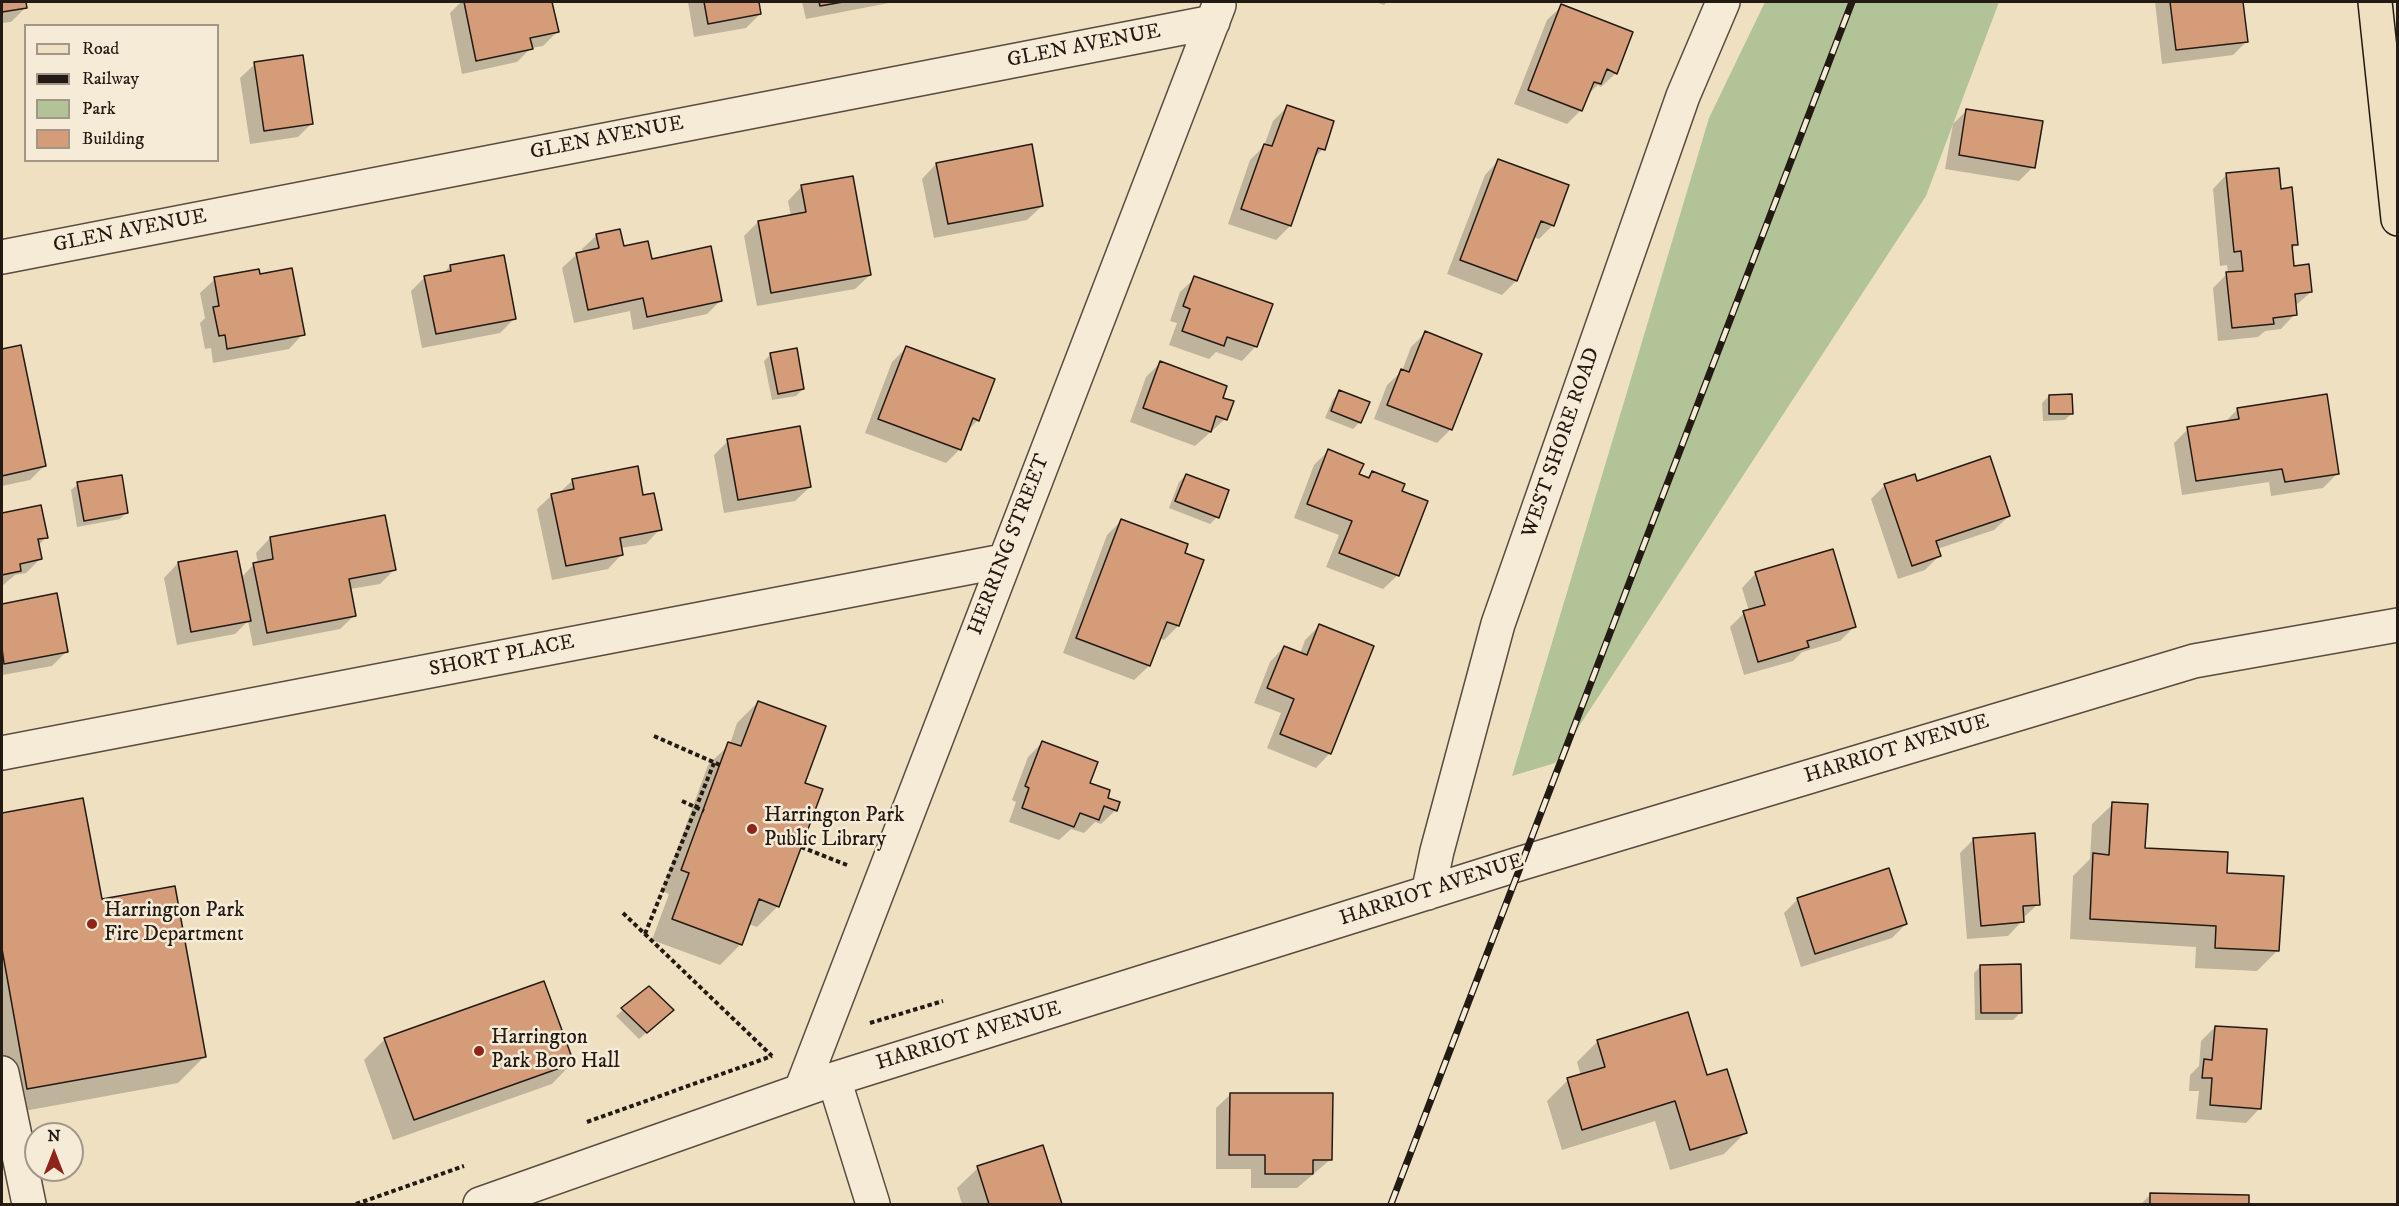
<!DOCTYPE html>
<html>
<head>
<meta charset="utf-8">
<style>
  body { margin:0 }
  #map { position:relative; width:2399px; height:1206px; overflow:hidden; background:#efe0c2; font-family:"IM FELL DW Pica",serif }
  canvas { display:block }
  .frame { position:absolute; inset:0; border:3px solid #241a14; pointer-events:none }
  .legend { position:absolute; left:24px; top:24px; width:195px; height:138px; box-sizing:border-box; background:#f5ebd7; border:2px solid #a19789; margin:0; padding:8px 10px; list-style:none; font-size:18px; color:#241a14 }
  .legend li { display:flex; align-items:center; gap:12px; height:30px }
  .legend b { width:30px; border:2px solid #a19789 }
  .north { position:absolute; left:24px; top:1122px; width:60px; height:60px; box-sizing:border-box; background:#f5ebd7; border:2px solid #a19789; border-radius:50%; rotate:0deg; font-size:16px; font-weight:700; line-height:24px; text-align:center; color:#241a14 }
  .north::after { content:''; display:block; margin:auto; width:21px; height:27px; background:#8f2418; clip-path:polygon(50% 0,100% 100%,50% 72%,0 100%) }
</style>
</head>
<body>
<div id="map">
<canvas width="2399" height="1206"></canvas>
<div class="frame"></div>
<ul class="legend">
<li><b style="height:8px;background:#efe0c2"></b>Road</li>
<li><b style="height:8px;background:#241a14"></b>Railway</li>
<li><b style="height:16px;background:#b2c398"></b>Park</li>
<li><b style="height:16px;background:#d59c7a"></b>Building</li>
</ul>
<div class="north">N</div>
</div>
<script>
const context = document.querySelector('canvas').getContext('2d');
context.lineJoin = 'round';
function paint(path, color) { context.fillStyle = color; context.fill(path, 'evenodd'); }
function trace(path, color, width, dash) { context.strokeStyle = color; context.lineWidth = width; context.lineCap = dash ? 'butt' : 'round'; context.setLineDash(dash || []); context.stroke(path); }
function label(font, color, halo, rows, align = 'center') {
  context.font = font + ' "IM FELL DW Pica",serif'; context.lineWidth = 5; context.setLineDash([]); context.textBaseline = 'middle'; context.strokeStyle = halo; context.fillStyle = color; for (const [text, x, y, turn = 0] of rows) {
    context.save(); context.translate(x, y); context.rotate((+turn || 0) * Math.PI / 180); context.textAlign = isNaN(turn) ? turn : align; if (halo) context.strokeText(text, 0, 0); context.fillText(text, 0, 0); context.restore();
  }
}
const green = new Path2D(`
  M1765,2H1999L1926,196L1555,763L1512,776L1709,118Z`);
const shadow = new Path2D(`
  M2,2H24L26,7L11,22L2,23Z
  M461,2H551L557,32L543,46L531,48L517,62L462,74L450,13Z
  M688,2H758L760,14L746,28L694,37Z
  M802,2H894L806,19Z
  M1375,2H1387L1384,5Z
  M2155,2H2242L2247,41L2233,55L2162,64Z
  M1562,6L1616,73L1601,87L1598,85L1586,96L1581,110L1567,124L1514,104L1547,20Z
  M255,64L312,123L298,137L250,144L240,78Z
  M1287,107L1323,149L1312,160L1290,226L1276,240L1228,224L1250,160L1264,146L1273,121Z
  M1967,110L2033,167L2019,181L1945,169L1953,124Z
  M1499,160L1553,225L1539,239L1533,237L1516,281L1502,295L1447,274L1485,175Z
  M936,164L1042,206L1027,220L934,238L922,179Z
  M2227,174L2279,190L2297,244L2291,250L2292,267L2311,292L2295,306V314L2281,329L2265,331L2258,337L2218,341L2213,288L2228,273L2227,265L2220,266L2213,189Z
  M802,186L870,275L855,289L757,306L744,236L758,222L791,216L788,201Z
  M597,235L650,260L721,300L707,314L633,330L630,311L574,323L562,268L577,254L583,253L582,249Z
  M450,266L514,319L500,333L422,348L411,291L425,277L443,274Z
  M259,275L303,334L289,349L213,363L211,348L205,349L200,323L205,318L200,293L215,279Z
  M1195,278L1256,346L1242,361L1216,352L1209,359L1169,345L1177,323L1170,321L1180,292Z
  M1425,333L1451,429L1437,443L1374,419L1387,385L1402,371L1411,347Z
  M20,347L44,466L30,480L2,486V351Z
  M906,348L978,420L966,432L960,449L946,463L865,433L892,362Z
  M771,354L803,389L796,396L772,400L764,361Z
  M1161,362L1221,399L1225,419L1195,446L1130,422L1146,377Z
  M1340,392L1360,422L1353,429L1325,418L1333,399Z
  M2049,396L2072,413L2065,420L2043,421L2042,403Z
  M2238,409L2337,474L2323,488L2271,496L2269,482L2182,495L2174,443L2188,429L2224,423Z
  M728,441L810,487L795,501L724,513L714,455Z
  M1328,451L1357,474L1366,478L1372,472L1400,492L1398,575L1383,589L1326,567L1339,535L1294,518L1314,465Z
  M636,467L642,497L660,529L646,544L620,548L622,554L608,569L552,580L537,509L552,495L559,493L572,481Z
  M1186,475L1217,517L1210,524L1169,508L1179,482Z
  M1916,483L2009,516L1994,530L1937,549L1939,556L1925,570L1898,579L1871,499L1885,485Z
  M78,484L127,512L120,519L77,527L71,490Z
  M40,507L46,537L38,546L40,559L26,573L15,575L2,586V514Z
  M1121,521L1183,554L1178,626L1164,640L1159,638L1149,666L1134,680L1063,653L1107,535Z
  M270,538L395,569L380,584L350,589L355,615L340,629L253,646L248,621L235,634L177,645L164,578L178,563L241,578L254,564H258L256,553Z
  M1756,573L1854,627L1840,641L1802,652L1793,661L1744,675L1730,627L1744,613L1749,611L1742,588Z
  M56,595L66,652L52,666L2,675V606Z
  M1319,626L1330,753L1316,768L1267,748L1281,713L1254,703L1270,662L1284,647L1300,654L1305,640Z
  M758,702L803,784L778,906L757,927L748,924L741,944L720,965L652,940L669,894L662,891L708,765L730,744L737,723Z
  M1042,743L1116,810L1101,824L1095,822L1084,833L1071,829L1059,840L1009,822L1016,802L1012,800L1028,757Z
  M82,800L101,901L205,1056L178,1083L2,1115V815Z
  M2113,804L2143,849L2225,874L2278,950L2257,971L2195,968L2196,947L2070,939L2073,876L2090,859L2092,824Z
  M1974,839L2038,904L2022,919V921L2008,936L1967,939L1960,853Z
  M1798,899L1906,924L1892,938L1801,967L1784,913Z
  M1981,966L2020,1013L2013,1020H1975L1974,973Z
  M649,988L666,1016L639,1039L616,1016Z
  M2215,1027L2260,1108L2246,1123L2196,1119L2199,1091H2189L2190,1075L2199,1066L2201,1041Z
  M385,1039L572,1063L552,1084L393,1140L364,1060Z
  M1598,1041L1706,1077L1745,1133L1724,1154L1670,1170L1655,1121L1562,1150L1547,1101L1568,1080L1581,1076L1577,1062Z
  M1231,1094L1331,1159L1297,1188H1251V1169H1216V1108Z
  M1042,1147L1061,1204H962L957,1188L978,1168Z
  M2150,1195L2247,1196V1204H2141Z`);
const building = new Path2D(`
  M2,2H26L27,8L2,12Z
  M464,2H552L559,32L530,38L533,49L476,61Z
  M704,2H759L761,14L708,24Z
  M819,2H843L820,6Z
  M2170,2H2243L2248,42L2176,50Z
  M1561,4L1633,32L1617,74L1607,69L1601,84L1594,82L1582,111L1528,90Z
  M303,55L313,124L264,131L254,62Z
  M1287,105L1334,121L1325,150L1318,148L1291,226L1241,209L1264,144L1272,146Z
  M1966,109L2043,121L2035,168L1959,155Z
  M1032,144L1043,206L948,224L936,163Z
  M1498,159L1569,185L1554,226L1541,221L1517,281L1460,260Z
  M2279,168L2281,189L2292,187L2298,245H2292L2294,266L2309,264L2312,292L2295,294L2297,315L2273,318L2274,324L2232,328L2226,272L2243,271L2241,251L2234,252L2226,173Z
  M853,176L871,275L771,293L758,221L806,212L801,185Z
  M620,229L624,246L648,241L652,259L711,246L722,301L647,317L643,298L588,310L576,253L599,248L596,234Z
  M504,255L516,319L436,334L424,276L451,271L450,265Z
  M292,268L305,335L227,349L225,335L219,336L213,307L219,306L214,277L259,269L260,274Z
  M1194,276L1273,304L1257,347L1227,337L1224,346L1182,331L1190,309L1183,306Z
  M1425,331L1482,354L1452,430L1387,405L1401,369L1409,372Z
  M21,345L46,466L2,476V349Z
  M906,346L995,379L979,421L973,418L961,450L878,419Z
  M797,348L804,389L778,394L770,353Z
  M1160,361L1227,386L1223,398L1234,401L1227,420L1216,416L1211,432L1143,408Z
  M1339,390L1370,402L1361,423L1331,411Z
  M2072,394L2073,414H2049V395Z
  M2327,394L2339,474L2285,482L2282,469L2196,481L2187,427L2239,419L2237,408Z
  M800,426L811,487L738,500L727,439Z
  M1328,449L1364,464L1359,474L1369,478L1372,471L1405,484L1402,491L1428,501L1399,576L1339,553L1352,521L1307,504Z
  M1990,456L2010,516L1936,541L1941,556L1912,566L1884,484L1915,474L1917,481Z
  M638,466L643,495L654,493L662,530L620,538L623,555L566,566L551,494L574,489L572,479Z
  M1186,474L1229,490L1219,518L1175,501Z
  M122,475L128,513L84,521L77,482Z
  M41,505L48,538L38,539L42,559L20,564L21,571L2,575V513Z
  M385,515L396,570L349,579L356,616L267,633L253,563L273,559L270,537Z
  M1121,519L1188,544L1185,553L1204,560L1179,626L1167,622L1150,666L1076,638Z
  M1833,549L1856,627L1807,641L1809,647L1758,662L1743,611L1765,605L1755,572Z
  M237,551L251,621L191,632L178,562Z
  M57,593L68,652L4,664L2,648V604Z
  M1319,624L1374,646L1331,754L1280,734L1294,699L1267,688L1284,646L1307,655Z
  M758,701L826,726L805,783L823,789L779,907L759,899L742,945L672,919L689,873L681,870L728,742L741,746Z
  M1042,741L1098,762L1090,783L1110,790L1108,798L1120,802L1117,811L1104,806L1099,820L1080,813L1074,827L1022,808L1029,788L1025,786Z
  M83,798L102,899L175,886L206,1057L27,1089L2,949V813Z
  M2112,802L2148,804L2145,848L2228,852L2227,873L2284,876L2279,951L2215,948L2216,926L2090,919L2093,853L2109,855Z
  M2035,833L2040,905L2023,906L2024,922L1981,926L1973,838Z
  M1889,868L1907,924L1815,954L1797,898Z
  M2021,964L2022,1013H1981L1980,965Z
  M544,981L574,1063L414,1120L384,1038Z
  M649,986L674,1010L647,1033L621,1008Z
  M1688,1012L1707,1075L1727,1069L1747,1133L1690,1150L1675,1101L1582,1130L1567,1078L1605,1067L1597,1040Z
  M2215,1026L2267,1029L2261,1109L2210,1105L2212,1078H2202L2204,1059L2212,1060Z
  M1230,1093H1333L1332,1160H1313V1174H1265V1155H1229Z
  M1043,1145L1062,1204H989L977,1166Z
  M2150,1193L2249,1195V1204H2150Z`);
const path = new Path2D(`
  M654,736L720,765
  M682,801L704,811
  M801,847L847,865
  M623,913L772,1056
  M645,934L714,763
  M870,1023L943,1001
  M587,1122L772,1056
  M356,1204L464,1166`);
const minor = new Path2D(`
  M2,257L1213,22
  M2,753L1003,561
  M1428,893L1437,851L1498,624L1683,96L1723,2
  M2,1073L29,1204
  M834,1079L873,1204
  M801,1090L1219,5
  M480,1204L834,1079L1522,863L2194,661L2398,625`);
const major = new Path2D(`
  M2375,2L2398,219`);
const rail = new Path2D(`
  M1391,1204L1852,2`);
const markers = [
  [752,829,6,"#8f2418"],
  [92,924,6,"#8f2418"],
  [479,1051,6,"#8f2418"]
];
const streetNames = [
  ["GLEN AVENUE",1084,47,-11],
  ["GLEN AVENUE",607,139,-11],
  ["GLEN AVENUE",130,232,-11],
  ["WEST SHORE ROAD",1562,443,-71],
  ["HERRING STREET",1010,545,-69],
  ["SHORT PLACE",502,657,-11],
  ["HARRIOT AVENUE",1897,750,-17],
  ["HARRIOT AVENUE",1432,891,-18],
  ["HARRIOT AVENUE",969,1037,-17]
];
const poiNames = [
  ["Harrington Park",764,817],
  ["Public Library",764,841],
  ["Harrington Park",104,912],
  ["Fire Department",104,936],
  ["Harrington",491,1039],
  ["Park Boro Hall",491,1063]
];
paint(green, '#b2c398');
paint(shadow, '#0003');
paint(building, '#d59c7a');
trace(building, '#241a14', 1.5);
trace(minor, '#574c40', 36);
trace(major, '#241a14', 36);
trace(path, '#241a14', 4, [4.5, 3]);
trace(minor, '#f5ebd7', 33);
trace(major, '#efe0c2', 33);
trace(rail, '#241a14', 7);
trace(rail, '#f5ebd7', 4.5, [14]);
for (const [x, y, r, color] of markers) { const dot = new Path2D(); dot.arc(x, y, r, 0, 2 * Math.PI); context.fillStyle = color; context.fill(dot); trace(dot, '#f5ebd7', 2); }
label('21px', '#241a14', '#f5ebd7', streetNames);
label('21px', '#241a14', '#f5ebd7', poiNames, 'left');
</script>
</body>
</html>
